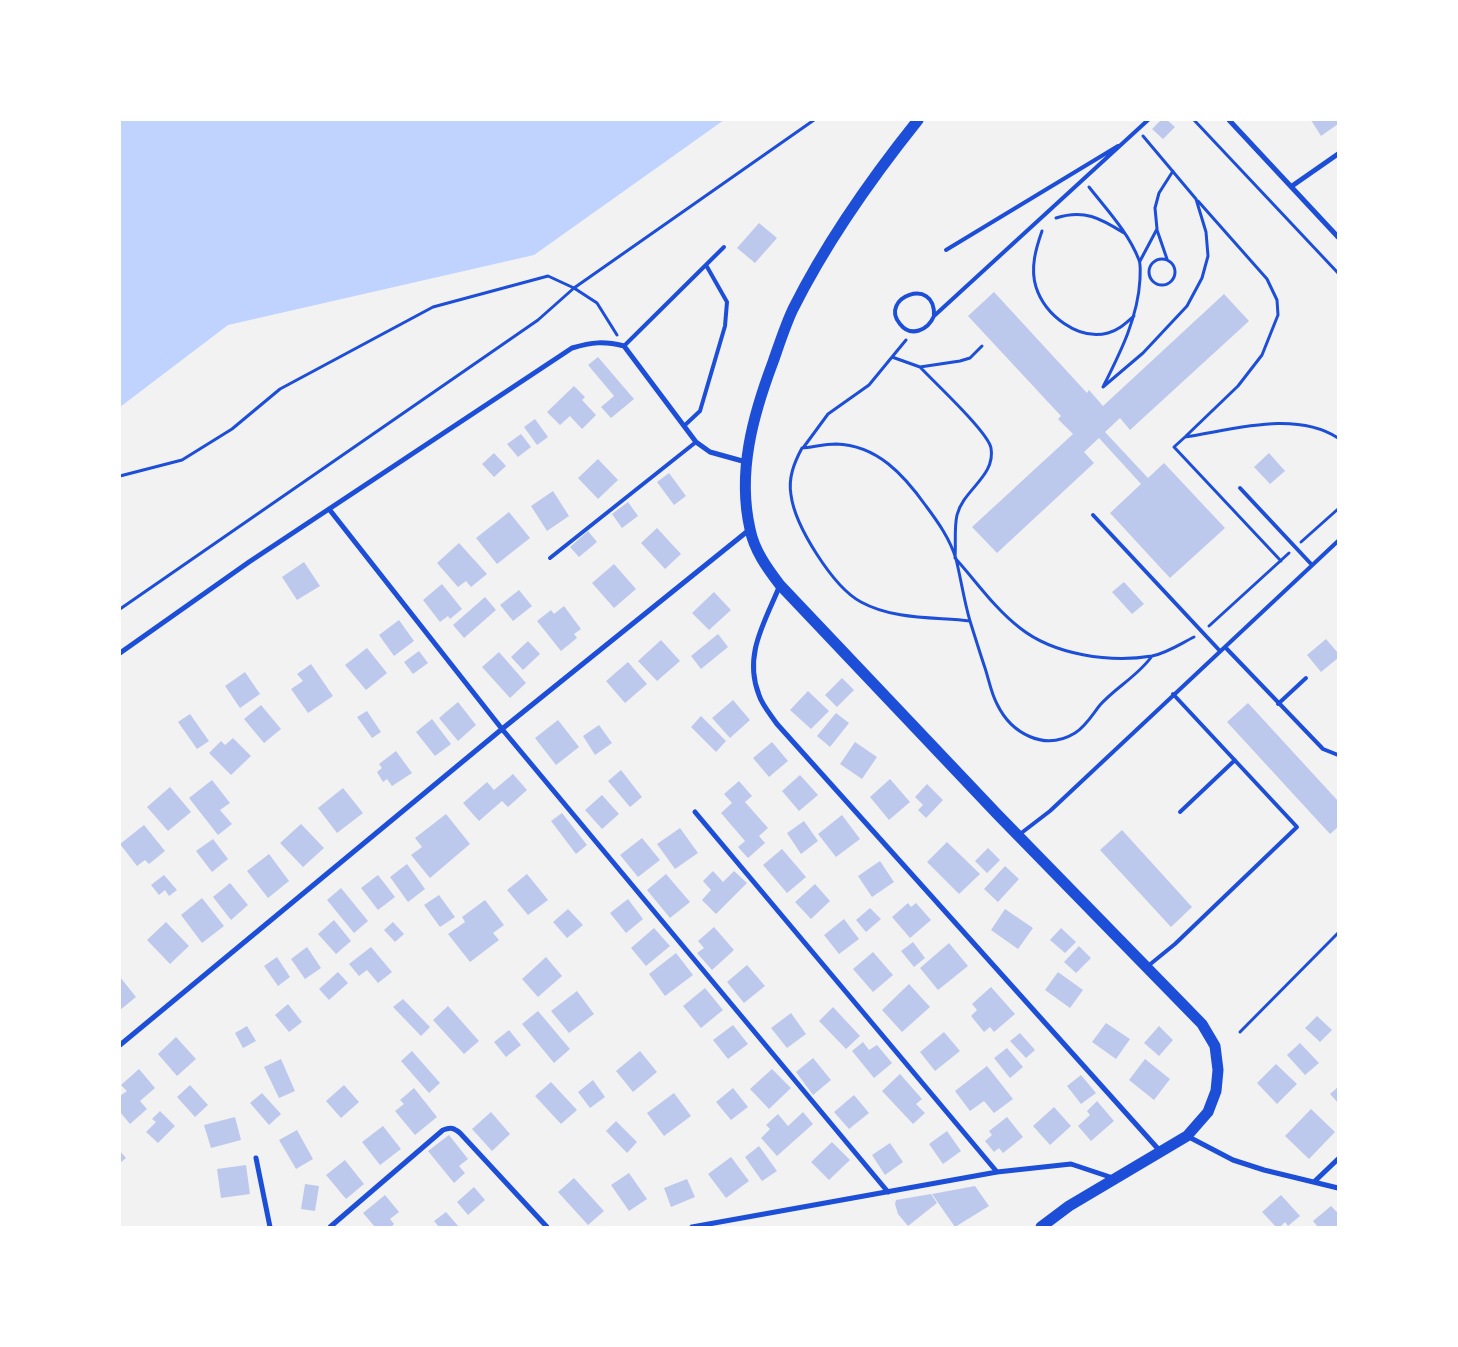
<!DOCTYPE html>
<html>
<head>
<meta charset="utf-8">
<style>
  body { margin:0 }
  #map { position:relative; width:1458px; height:1347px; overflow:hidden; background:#f2f2f2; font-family:Barlow,sans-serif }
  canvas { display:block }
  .frame { position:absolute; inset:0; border:121px solid #fff; pointer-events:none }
</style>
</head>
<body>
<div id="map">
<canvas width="1458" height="1347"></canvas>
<div class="frame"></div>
</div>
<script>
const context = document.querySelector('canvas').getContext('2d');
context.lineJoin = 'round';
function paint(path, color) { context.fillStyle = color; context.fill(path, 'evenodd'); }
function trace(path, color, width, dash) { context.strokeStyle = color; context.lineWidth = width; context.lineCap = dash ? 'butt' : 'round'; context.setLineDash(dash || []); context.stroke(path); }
const water = new Path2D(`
  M120,120H724L534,255L228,325L120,407Z`);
const building = new Path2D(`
  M1161,120H1167L1175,127L1163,139L1152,129Z
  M1311,120H1338V124L1321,136Z
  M759,223L777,238L755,263L737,248Z
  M994,292L1087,393L1089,390L1103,406L1224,294L1249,321L1130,430L1120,418L1105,432L1148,478L1164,463L1225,528L1170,578L1110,513L1141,484L1099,438L1084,452L1094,463L997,553L972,527L1073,434L1058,419L1061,416L968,316Z
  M598,357L634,399L611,418L601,407L614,396L588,365Z
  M574,386L585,397L582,400L596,415L582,429L570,416L560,425L547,412Z
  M535,419L548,437L537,445L524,427Z
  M521,434L531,447L518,457L507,444Z
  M494,453L506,466L494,477L482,464Z
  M1269,453L1285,471L1270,484L1254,467Z
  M598,459L618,480L598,499L578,478Z
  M669,473L686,496L674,505L657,482Z
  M553,491L569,516L547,531L531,506Z
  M628,502L638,516L622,528L612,514Z
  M509,512L530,538L497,564L476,538Z
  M657,528L681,554L665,569L641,543Z
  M588,531L597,542L579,557L570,547Z
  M459,543L487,574L471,587L466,581L458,587L437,563Z
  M304,562L320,586L297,600L282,577Z
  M614,564L636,589L614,608L592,583Z
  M1124,582L1144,604L1132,614L1112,592Z
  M442,584L462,609L450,619L448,616L440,622L423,600Z
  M519,590L532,606L513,621L500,605Z
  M714,592L731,610L709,630L692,613Z
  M485,597L496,610L464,638L453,625Z
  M564,606L581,629L574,634L577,638L561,651L537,621L551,610L554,614Z
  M399,620L414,641L394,656L379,635Z
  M718,634L728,647L701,669L691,656Z
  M1326,639L1338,653V658L1321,672L1307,655Z
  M661,640L680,661L657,681L638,661Z
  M528,641L540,654L523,670L511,657Z
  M367,648L387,673L366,690L345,665Z
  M419,651L428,663L413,674L404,662Z
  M499,652L526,683L510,698L482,667Z
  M628,662L647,684L625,703L606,681Z
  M311,664L333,696L308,713L291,689L303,681L297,674Z
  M245,672L260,694L240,708L225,686Z
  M842,678L854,690L837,707L825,695Z
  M808,691L829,711L811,729L790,710Z
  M733,700L750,720L730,738L712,718Z
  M458,702L476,725L458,741L439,718Z
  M1248,703L1338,801V827L1330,834L1227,722Z
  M261,705L281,729L264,743L244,719Z
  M367,711L381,732L372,738L357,717Z
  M836,713L849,723L830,747L817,736Z
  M190,714L209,741L197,749L178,722Z
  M701,716L726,741L716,752L691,727Z
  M432,719L451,744L435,756L416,732Z
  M558,720L579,747L556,765L535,738Z
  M599,725L612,743L595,755L583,736Z
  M233,738L251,756L231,775L209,753L221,741L225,745Z
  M772,742L788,761L769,777L753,758Z
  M855,742L877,757L862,779L840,764Z
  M396,751L412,773L392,786L387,779L383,782L377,772L382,768L379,764Z
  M621,770L642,797L630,807L608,781Z
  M513,774L527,790L508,807L502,801L479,821L463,803L487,782L494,790Z
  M800,775L818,795L799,811L782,791Z
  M890,779L910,802L889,820L870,797Z
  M212,780L230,803L220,810L232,824L218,835L189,798Z
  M739,781L752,796L745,802L768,828L759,836L765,843L748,858L738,847L745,841L721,813L732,803L724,794Z
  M927,784L943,800L926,818L918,810L923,805L915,797Z
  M170,787L191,812L168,831L147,807Z
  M343,788L363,813L337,833L318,808Z
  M602,795L619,814L602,829L585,810Z
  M562,813L587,845L576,854L551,821Z
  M446,814L470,844L430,878L411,855L422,847L415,838Z
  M842,815L860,839L836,857L818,834Z
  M804,821L818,841L801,854L787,833Z
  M301,824L324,848L303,867L280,843Z
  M144,825L165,851L149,864L145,860L137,866L120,844Z
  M680,828L698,853L675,869L657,844Z
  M1122,830L1192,907L1171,927L1100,850Z
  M642,838L660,860L638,877L620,855Z
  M213,839L228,859L212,872L196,851Z
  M947,842L980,874L959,894L927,862Z
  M988,848L1000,860L987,873L975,861Z
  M782,849L806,877L787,893L763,865Z
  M269,854L289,881L268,898L247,871Z
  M880,861L894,882L872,897L858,876Z
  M407,864L425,889L408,902L390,877Z
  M1005,866L1019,879L998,902L984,889Z
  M713,871L723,882L734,871L747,883L716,914L702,900L711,890L703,881Z
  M527,874L548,900L528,915L507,890Z
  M666,874L690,902L670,918L647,890Z
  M164,875L177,890L169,896L165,890L159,895L151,885Z
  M378,875L395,897L378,910L361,888Z
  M230,883L248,905L231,920L213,897Z
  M815,884L830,901L811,919L795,902Z
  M341,888L368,921L354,933L327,900Z
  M439,895L455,917L440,927L424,905Z
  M202,898L224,926L202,943L181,915Z
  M628,899L643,919L626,933L610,913Z
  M485,900L504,925L493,933L499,940L470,962L448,934L465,922L462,917Z
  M908,903L911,907L916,903L931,920L910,938L892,917Z
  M870,908L881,919L866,932L856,920Z
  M568,909L583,925L567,938L553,922Z
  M1005,909L1033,928L1018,949L991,930Z
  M844,919L859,939L839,954L824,935Z
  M334,920L351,941L336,954L318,934Z
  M166,922L189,946L170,964L147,940Z
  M393,922L404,934L395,942L384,930Z
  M714,927L734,950L712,970L697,953L704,948L698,941Z
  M654,928L670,946L646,966L631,948Z
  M1061,928L1076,942L1065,953L1050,940Z
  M913,942L925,958L914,967L901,951Z
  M949,943L968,966L938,990L920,968Z
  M1079,946L1091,958L1076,973L1064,962Z
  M307,947L321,968L305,979L291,959Z
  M371,947L392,972L378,983L367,970L359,976L349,964Z
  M873,952L893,975L873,992L853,969Z
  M676,953L693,975L665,996L649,974Z
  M277,957L290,977L278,986L264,966Z
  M546,957L562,976L538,997L522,979Z
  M747,965L765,986L744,1003L727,982Z
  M338,972L348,983L329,1000L319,989Z
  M1058,972L1083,990L1070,1008L1045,990Z
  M120,977L136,997L120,1010Z
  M909,984L930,1007L902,1032L882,1010Z
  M991,987L1015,1014L994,1032L990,1027L984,1032L971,1016L977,1010L972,1004Z
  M705,988L723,1010L701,1028L683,1006Z
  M577,991L594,1014L569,1033L551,1011Z
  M403,999L430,1027L421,1036L393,1007Z
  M288,1004L302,1022L289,1032L275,1015Z
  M448,1006L479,1041L464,1054L433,1020Z
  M833,1007L860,1036L846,1049L819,1021Z
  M538,1011L570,1049L554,1063L522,1024Z
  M791,1013L806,1034L787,1048L771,1028Z
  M1317,1016L1332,1030L1320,1042L1305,1028Z
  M1106,1023L1130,1039L1116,1059L1092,1042Z
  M733,1025L748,1044L728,1059L713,1040Z
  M247,1026L256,1041L243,1048L235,1033Z
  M1159,1026L1173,1040L1159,1056L1144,1043Z
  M509,1030L521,1045L506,1057L494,1042Z
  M944,1032L960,1051L935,1071L920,1052Z
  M1020,1033L1035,1050L1026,1058L1010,1041Z
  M176,1037L196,1059L177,1076L158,1054Z
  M863,1042L869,1050L877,1045L892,1063L874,1078L852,1051Z
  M1300,1043L1319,1063L1305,1075L1287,1055Z
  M1007,1048L1023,1067L1010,1078L994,1058Z
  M412,1051L440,1083L429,1093L401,1061Z
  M640,1051L657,1072L633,1092L616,1071Z
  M813,1058L831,1080L813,1095L796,1072Z
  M281,1059L295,1091L279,1098L264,1067Z
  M1145,1059L1170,1079L1154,1100L1129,1080Z
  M1276,1064L1297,1084L1277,1104L1257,1083Z
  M987,1066L1013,1099L994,1113L984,1101L970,1111L955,1091Z
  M139,1069L155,1088L140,1101L147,1109L130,1124L120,1112V1096L127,1091L121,1085Z
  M772,1069L791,1088L769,1109L750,1089Z
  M900,1074L922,1099L916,1104L925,1113L913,1124L882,1091Z
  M1081,1075L1096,1093L1081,1104L1067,1086Z
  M593,1080L605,1097L590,1108L578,1092Z
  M551,1082L577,1110L561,1124L535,1096Z
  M190,1085L208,1105L195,1117L177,1097Z
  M344,1085L359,1102L341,1118L326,1101Z
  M1338,1087V1103L1330,1094Z
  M414,1088L437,1117L415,1135L395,1111L404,1104L400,1100Z
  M733,1088L748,1107L731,1120L716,1102Z
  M262,1093L281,1114L269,1125L250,1103Z
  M674,1093L691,1116L664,1136L647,1113Z
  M854,1095L869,1113L849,1129L834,1112Z
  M1097,1101L1114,1121L1091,1141L1078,1126L1090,1115L1087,1111Z
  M1054,1107L1071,1126L1050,1145L1033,1126Z
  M1311,1109L1335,1132L1309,1159L1285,1136Z
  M160,1111L175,1126L158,1143L146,1132L156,1122L152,1119Z
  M491,1112L510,1134L492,1151L472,1129Z
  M803,1112L813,1124L777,1156L761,1138L770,1129L766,1125L778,1114L788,1126Z
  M235,1117L241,1140L211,1148L204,1125Z
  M1007,1117L1023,1137L1003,1153L999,1148L994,1152L985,1141L992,1135L989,1131Z
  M616,1121L637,1142L627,1153L606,1131Z
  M383,1126L401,1149L380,1165L362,1142Z
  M297,1130L313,1159L296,1169L279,1140Z
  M947,1131L961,1151L943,1164L929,1144Z
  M449,1135L468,1159L459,1166L465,1173L454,1183L428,1151Z
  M832,1142L850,1160L829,1180L811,1162Z
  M890,1143L903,1162L885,1175L872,1155Z
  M759,1146L777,1171L762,1181L745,1157Z
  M120,1151L126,1158L120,1163Z
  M731,1157L749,1181L726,1198L708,1174Z
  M345,1160L364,1184L346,1199L326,1175Z
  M246,1165L250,1194L221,1198L217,1169Z
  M629,1173L647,1199L629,1211L611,1185Z
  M574,1178L604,1211L588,1225L558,1192Z
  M687,1179L695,1197L671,1207L664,1188Z
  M305,1184L319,1186L315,1211L301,1209Z
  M975,1186L989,1206L955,1227L932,1194Z
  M474,1187L485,1200L468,1215L457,1202Z
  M931,1194L937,1203L908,1226L898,1214L895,1204L896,1200Z
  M385,1195L399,1212L390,1219L394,1224L391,1227H375L363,1213Z
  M1281,1195L1300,1216L1288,1226L1285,1222L1280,1227H1276L1262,1212Z
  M1331,1206L1338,1213V1227H1318L1313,1221Z
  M446,1212L459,1227H439L434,1221Z`);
const path = new Path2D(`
  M1194,120L1338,273
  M1089,187C1107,210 1128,232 1139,260C1141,265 1140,273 1140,279C1138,318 1120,353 1103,387L1143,353L1187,306L1202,278L1208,256L1206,232L1196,199L1143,136
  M1056,218C1084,209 1100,218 1124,233
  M1157,230L1167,259
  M1042,231C1036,248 1030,268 1036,287C1045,315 1078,341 1108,333C1119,330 1125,324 1134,316
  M1149 272a13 13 0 1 1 26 0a13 13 0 1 1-26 0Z
  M1140,261L1157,229L1155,208L1159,193L1173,171
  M892,357L906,340
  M920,367C934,382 988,432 991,448C996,476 963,490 957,515C954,528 956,544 955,558C976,581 995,609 1020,628C1054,655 1110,663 1152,656C1167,653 1180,644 1194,637
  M1186,436L1238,386L1262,355L1278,315L1277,300L1267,279L1198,201
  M803,448L828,414L869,385L892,357L920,367L960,361L970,358L982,346
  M120,476L182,460L232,429L280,389L433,307L548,276L574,288L597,303L617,335
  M1301,542L1338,509
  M1281,561L1174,447L1185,437C1232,430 1295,410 1338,438
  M120,609L538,320L574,288L814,120
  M970,621C934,617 894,620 861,602C833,587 795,526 791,495C788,478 794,463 802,448C813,447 825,444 836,444C877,445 904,475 926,506C938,522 950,539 956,559C961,579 964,601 970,621C975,637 980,653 985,668C989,680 991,693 997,704C1011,733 1044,752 1075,733C1086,726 1092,715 1100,705C1116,687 1138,676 1152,656
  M1209,626L1289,553
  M1240,1032L1338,933`);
const service = new Path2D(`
  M946,250L1118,146
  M934,316C936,275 878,298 900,324C911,338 928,330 934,316L1148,120
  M624,346L724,247
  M684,426L700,411L725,326L727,302L706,265
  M1240,488L1312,565
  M1093,515L1220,651
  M550,558L696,442
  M1225,647L1323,749L1338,755
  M1278,704L1306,678
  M1180,812L1235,760
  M1020,834L1050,811L1338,541
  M1148,966L1175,944L1297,827L1173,694`);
const minor = new Path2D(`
  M1229,120L1338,237
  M1292,186L1338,154
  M329,509L502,729L888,1192
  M780,585C765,622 743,655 759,695C762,705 771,715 777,724L1160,1151
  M120,653L249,562L572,348C592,342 604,341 624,346L696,442L710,452L746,462
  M695,812L997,1172
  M120,1045L502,729L749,530
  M1187,1136L1233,1160L1264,1170L1338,1188
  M256,1158L270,1227
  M1315,1181L1338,1159
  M330,1227L443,1130C451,1127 454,1128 460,1133L547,1227
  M692,1227L997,1172L1071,1164L1113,1178`);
const trunk = new Path2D(`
  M918,120C870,180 827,241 793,309C785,326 779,345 773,362C753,415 737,472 750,529C754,550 767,568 780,585L998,815L1202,1024L1215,1046L1218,1070L1216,1091L1208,1112L1187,1136L1069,1206L1041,1227`);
paint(water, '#bfd3fe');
paint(building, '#bdc9ec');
trace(path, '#1d4ed8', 3);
trace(service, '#1d4ed8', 4);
trace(minor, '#1d4ed8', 5);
trace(trunk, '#1d4ed8', 11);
</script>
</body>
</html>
